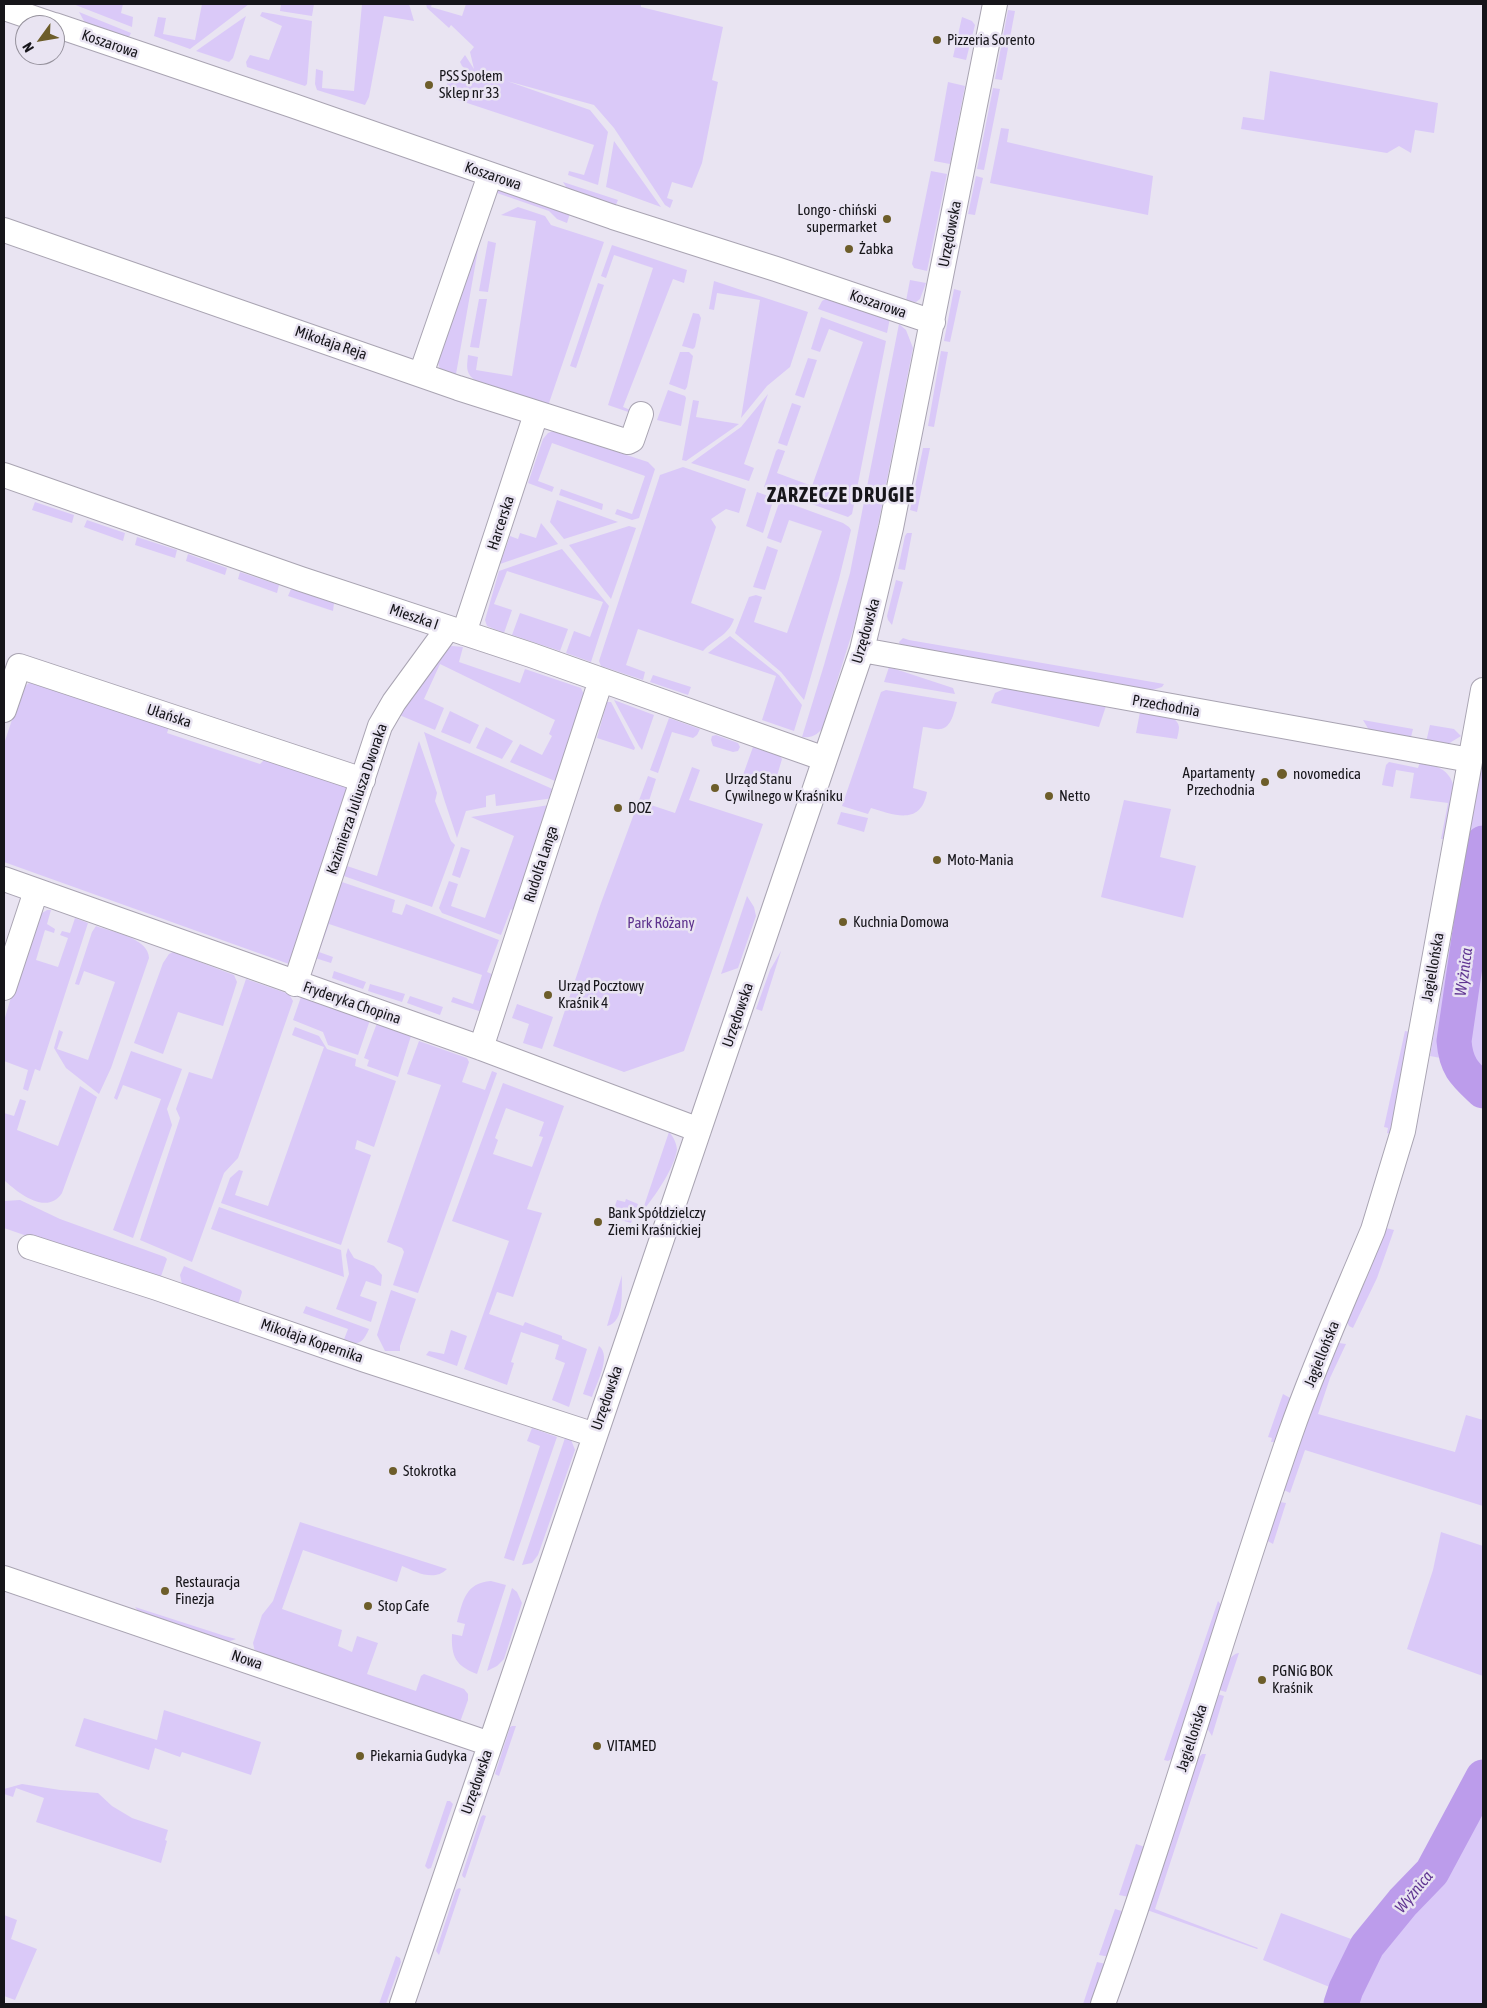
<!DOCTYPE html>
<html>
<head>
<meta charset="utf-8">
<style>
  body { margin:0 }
  #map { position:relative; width:1487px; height:2008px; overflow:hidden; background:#e9e4f2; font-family:"Asap Condensed",sans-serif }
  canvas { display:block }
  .frame { position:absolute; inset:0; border:5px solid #16151a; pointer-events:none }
  .north { position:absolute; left:15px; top:15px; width:50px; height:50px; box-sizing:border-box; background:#e9e4f2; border:1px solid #95919c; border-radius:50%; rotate:238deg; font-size:14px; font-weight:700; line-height:20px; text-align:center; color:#16151a }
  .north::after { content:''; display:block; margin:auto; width:18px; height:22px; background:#6d5d2a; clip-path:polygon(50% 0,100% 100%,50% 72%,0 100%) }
</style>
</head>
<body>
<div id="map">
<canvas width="1487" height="2008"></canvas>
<div class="frame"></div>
<div class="north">N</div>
</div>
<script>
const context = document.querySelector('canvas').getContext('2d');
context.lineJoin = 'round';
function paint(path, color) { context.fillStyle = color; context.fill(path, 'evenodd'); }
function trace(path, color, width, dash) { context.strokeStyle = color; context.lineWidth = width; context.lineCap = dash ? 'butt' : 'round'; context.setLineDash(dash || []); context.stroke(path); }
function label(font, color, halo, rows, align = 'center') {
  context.font = font + ' "Asap Condensed",sans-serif'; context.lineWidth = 5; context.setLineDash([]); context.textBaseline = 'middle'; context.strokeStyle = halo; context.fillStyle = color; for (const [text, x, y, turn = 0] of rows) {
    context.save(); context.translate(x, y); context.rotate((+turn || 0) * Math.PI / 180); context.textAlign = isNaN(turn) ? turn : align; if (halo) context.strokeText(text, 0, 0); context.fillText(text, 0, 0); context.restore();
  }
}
const green = new Path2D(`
  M73,4H123L121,13L133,17L132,27Z
  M202,4H249L190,49L154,36L158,17L166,18L163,34L195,40Z
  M281,4H314L312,16L280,11Z
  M362,4H409L414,21L384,16L369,97L365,105L317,90L315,84L316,69L323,71L322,88L354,91Z
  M426,4H432L431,7L462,16L466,4H641V7L723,27L712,80L718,82L702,163L692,188L672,182L667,198L673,200L670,208L665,205L614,128L594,105L507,81L590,110L608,132L598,185L568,175L569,171L584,175L594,145L443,95L450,75L467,84L472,75L462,66L460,62L465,55L474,69L470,52L474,47L451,25L449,28L427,8Z
  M1008,10L1015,11L1002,80L995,79Z
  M79,12L131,33L128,39L89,30Z
  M262,12L312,21L307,84L305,86L247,67L246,62L250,55L269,60L282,26L260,16Z
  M246,16L233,58L229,62L196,51Z
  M962,17L972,21L975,25L966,60L953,57Z
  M1270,71L1438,103L1434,133L1415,130L1411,153L1399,146L1387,153L1241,129L1243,117L1264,120Z
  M948,82L965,86L950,164L934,161Z
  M993,88L1000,89L984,170L977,169Z
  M1001,128L1009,129L1007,142L1153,176L1148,215L990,183Z
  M614,141L661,207L606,187Z
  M931,171L947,174L927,271L914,268L912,264Z
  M976,176L983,178L975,215L968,214Z
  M563,182L618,200L615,207L568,190Z
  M500,185L571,210L567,223L557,219L549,211L497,193Z
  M518,207L545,216L551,225L604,242L548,406L476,381C465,373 467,367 468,355L478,357L476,370L512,376L536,221L501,215Z
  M482,227L456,374L440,369L437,360Z
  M488,241L496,243L488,292L479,291Z
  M612,245L687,270L684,283L673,279L623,407L638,413L637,415L608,405L653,268L614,255L606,278L601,276Z
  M910,280L926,283L920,299L916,302L906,301Z
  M714,281L808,312L790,367L767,386L741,418L760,300L717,293L714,310L709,309Z
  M598,283L604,285L576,368L570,366Z
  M954,289L961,291L950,342L944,341Z
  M827,298L890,318L887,333L818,309L822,301Z
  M479,299H487L479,348L470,347Z
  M693,313L699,314L701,318L695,347L693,349L682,346Z
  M821,317L886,341L852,514L848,517L764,487L776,451L778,449L785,451L777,473L812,486L863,342L829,329L820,352L811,349Z
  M899,324L906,330L913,348L871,561L854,627L822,729C816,736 810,738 802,737L824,665L850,573Z
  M941,351L948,352L934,427L928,426Z
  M680,352H689L693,356L687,387L685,390L669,384Z
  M808,358L817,360L804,398L795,395Z
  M668,390L685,396L686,398L681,426L657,420Z
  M768,394L744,464L754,468L749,481L691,463L741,427Z
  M693,400L699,401L696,417L739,424L686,461L682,460Z
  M792,403L801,406L787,446L778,443Z
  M553,431L648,462L655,469L639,518L632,520L615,514L617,509L632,514L645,476L552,443L538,481L554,487L552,492L528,483L543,439L548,433Z
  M923,448H930L917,512L910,510Z
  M683,467L746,489L739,513L726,509L711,519L716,527L691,603L734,619C728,636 715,638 703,651L638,629L626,665L645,672L643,680L601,666L599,661L660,475Z
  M561,489L603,504L602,510L559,495Z
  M757,492L774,498L763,533L746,526Z
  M557,500L618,522L564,539L550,522Z
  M780,500L843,523L849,527L851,530L839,579L804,700L781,672L735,633L749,597L756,595L762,597L754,622L787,633L822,531L789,520L781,543L767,538Z
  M35,502L74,515L72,523L32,510Z
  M87,520L125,533L123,541L84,527Z
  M541,523L558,544L500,564L510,536L518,539L520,533L536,538Z
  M629,526L636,528L611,599L569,545Z
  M907,533H912L905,570L898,569L905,536Z
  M137,537L177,550L175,558L135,545Z
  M767,546L778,550L765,590L753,587Z
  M562,549L609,606L591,662L566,653L574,631L590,637L603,602L507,571L494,604L512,610L504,633L487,626L485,620L499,571Z
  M188,554L227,568L225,575L186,561Z
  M240,572L279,585L277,593L238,579Z
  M896,580L903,582L892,625L888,620L887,616Z
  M291,589L334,603L333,611L288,596Z
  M520,613L568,629L560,651L512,635Z
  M730,636L779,675L802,705L794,731L762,720L776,676L708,653Z
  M903,638L909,640L1164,684L1162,687L1149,691L900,645L899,642Z
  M452,646L463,647L459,662L520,683L525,669L581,688L585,697L555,781L510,762L520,744L542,755L552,736L549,734L555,720L440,664L424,699L444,708L435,730L397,714L447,647Z
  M889,667L953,688L955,694L884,682Z
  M653,675L691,687L688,695L650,682Z
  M29,683H33L169,727L167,733L260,764L266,758L346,786L348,790L289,964L4,862V744L22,689Z
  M1006,688L1106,706L1099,727L991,703L995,693Z
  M886,690L957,702C954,711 952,728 940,729C935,730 928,727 923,727L913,788L927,792C921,826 894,815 871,808L868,814L842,806L881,692Z
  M614,700L654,715L642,750L639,746Z
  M607,702H611L635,748L634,750L597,738Z
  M450,711L479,725L470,744L441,732Z
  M1140,712C1150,714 1178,713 1179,727C1179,730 1178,735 1177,739L1136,733Z
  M669,718L700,729L697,735L693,738L672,732L658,773L650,770Z
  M1363,720L1413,729L1411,737L1369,730Z
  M1430,725L1454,729L1461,736L1448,744L1426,742Z
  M486,727L513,741L502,759L476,748Z
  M424,732L557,791L554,798L496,806L495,794L486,796V807L466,811L457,838L444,799Z
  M716,735L738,743L740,747L738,751L733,752L713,746L711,740L712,736Z
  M419,741L437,793L435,801L451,841L455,845L432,907L341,875L344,865L377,876Z
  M753,747L780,756L782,759L774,786L743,775Z
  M1483,755V1091L1469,1077L1457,1061L1430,1056Z
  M1389,762L1418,768L1420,762C1469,770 1453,803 1447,839H1441L1448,803L1410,798L1414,773L1396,770L1393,787L1382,785L1386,765Z
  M692,767L700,770L689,800L763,824L684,1051L624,1072L553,1046L601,903L648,776L656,779L648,804L675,813Z
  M1124,800L1171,809L1160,857L1196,866L1183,918L1101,897Z
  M556,804L517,916L511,909L501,935L442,913L439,908L449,881L458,884L451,906L485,918L514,836L471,817Z
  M841,812L868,818L864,832L837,824Z
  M461,847L470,850L460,878L452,875Z
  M339,881L395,900L392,912L402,915L406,904L499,940L487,972L494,975L482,1012L451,1002L453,997L473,1004L482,975L329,924L319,952L333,957L331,963L315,958Z
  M747,896L754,907L756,916L738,968L721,974Z
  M47,910H51L47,924L55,929L54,933L45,930L36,960L58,967L68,938L60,935L62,931L70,933L75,918L88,923L40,1071L35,1069L28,1091L23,1089L28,1070L4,1061V1021L33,923L42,913Z
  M96,926C112,932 149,938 149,958L111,1068L99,1094L66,1068L54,1048L59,1030L63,1032L57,1049L88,1060L115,982L84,971L79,985L75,984L92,932Z
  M781,951L762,1011L756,1009L770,970Z
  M173,952L234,975L237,982L223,1026L178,1012L163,1054L134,1043L163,963L169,954Z
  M334,971L366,982L363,989L332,978Z
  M246,979L289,994L293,1001L238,1158L224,1173L192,1262L140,1240L180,1118L176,1109L189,1072L212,1079Z
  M370,984L405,994L402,1002L368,991Z
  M410,996L443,1007L440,1015L407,1003Z
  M301,997L370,1020L358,1055L328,1045L323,1032L293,1020Z
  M517,1004L553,1017L542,1049L523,1043L529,1024L512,1018Z
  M377,1023L411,1036L398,1077L367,1066L369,1060L364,1058Z
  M295,1027L319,1036L327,1049L356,1059L355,1066L396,1081L374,1147L357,1140L355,1149L371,1155L341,1245L221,1203L230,1178L239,1170L243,1171L235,1195L268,1206L324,1047L292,1035Z
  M1405,1031L1411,1032L1391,1134L1387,1133L1388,1128L1384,1127Z
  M419,1041L467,1058L469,1062L462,1082L485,1090L492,1071L497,1073L418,1293L393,1285L404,1252L402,1248L387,1242L441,1085L407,1074Z
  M131,1051L182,1069L167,1109L172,1125L133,1238L113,1230L161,1099L123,1085L117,1100L114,1098Z
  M503,1083L564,1106L527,1209L542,1213L513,1297L497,1292L489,1314L523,1326L525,1322L562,1336V1339L587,1349L569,1407L552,1400L565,1363L555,1359L559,1345L521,1332L511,1362L514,1363L507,1385L464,1369L509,1241L452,1221ZM506,1108L544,1122L539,1136L543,1137L532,1167L493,1154L498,1140L495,1138Z
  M80,1086L97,1097L62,1193C47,1216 18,1193 4,1180V1113L14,1116L20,1099L26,1101L17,1130L58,1146Z
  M669,1132C673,1136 677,1144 677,1150C674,1168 657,1193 646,1207L644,1206Z
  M626,1199L638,1204L631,1223L611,1217L617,1200L625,1202Z
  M20,1200L60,1219L165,1257L167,1259L159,1282L4,1228V1201Z
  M219,1207L341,1250L344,1277L211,1229Z
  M1386,1228L1394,1230L1377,1278L1353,1328L1349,1326L1347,1322L1367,1277Z
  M348,1248L354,1258L374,1266L382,1275L381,1286L366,1281L360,1296L377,1302L371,1322L336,1309L349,1274L346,1255Z
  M184,1266L241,1290L242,1292L238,1305L197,1288L195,1293L182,1284L180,1275Z
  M622,1275C621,1289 626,1322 607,1326Z
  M391,1290L416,1299L400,1346V1351H385L377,1335Z
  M306,1306L369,1329C363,1343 358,1346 343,1342L348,1329L303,1313Z
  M451,1330L467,1336L457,1366L426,1355L429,1351L444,1354Z
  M1339,1343L1346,1344L1330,1378L1318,1414L1455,1452L1466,1415L1483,1420V1506L1305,1450L1290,1493L1284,1490L1313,1405Z
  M599,1346C612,1356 596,1384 592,1397L583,1394Z
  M1283,1394L1292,1399L1277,1442H1271L1272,1438L1268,1437Z
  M532,1428L557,1437L514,1561L504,1558L540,1446L527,1441Z
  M570,1437L575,1450L538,1555L532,1563L522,1565L565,1438Z
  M1280,1502L1286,1503L1273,1544L1266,1540Z
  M300,1522L447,1569C434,1582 416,1572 402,1566L397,1582L303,1550L282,1609L342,1630L338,1646L352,1652L357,1636L378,1643L367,1674L416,1691L421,1676L424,1674L464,1689L468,1694V1700L460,1722L255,1652L253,1643L262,1615L273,1601Z
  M1441,1532L1483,1546V1676L1407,1649L1433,1570Z
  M491,1581L506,1585L477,1674C456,1666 451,1657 452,1634L462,1636L465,1624L457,1622C463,1601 465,1583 491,1581Z
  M512,1588L517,1592L522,1603L504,1659L497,1666L487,1671Z
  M1218,1601L1223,1607L1175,1757L1168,1761L1164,1760Z
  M135,1607L225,1636L236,1639L224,1643L141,1615Z
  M1239,1653L1226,1692L1219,1690C1223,1678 1225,1655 1239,1653Z
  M1217,1694L1224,1696L1212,1736L1207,1728Z
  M164,1710L261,1742L251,1775L182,1752L180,1757L155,1748L149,1770L75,1746L84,1718L157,1740Z
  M512,1726H516L499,1776L495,1774L510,1727Z
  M1202,1754H1206L1155,1909L1258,1948L1257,1949L1147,1910L1198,1758Z
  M1483,1770V2004H1331L1337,1990L1263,1960L1281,1913L1362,1943L1433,1865Z
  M22,1784L60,1790L98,1793L112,1806L132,1818L168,1830L165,1840L167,1841L161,1863L36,1822L44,1798L16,1788L13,1797L4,1794V1789Z
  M447,1801H450L453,1804L431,1868L428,1869L425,1866Z
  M483,1815L486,1816L465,1878L463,1877L462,1875L481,1817Z
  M1136,1844L1145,1847L1129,1897L1119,1895Z
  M459,1888L461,1889L439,1955L436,1951L456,1890Z
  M1115,1909L1125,1912L1110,1957L1099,1955Z
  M4,1915L17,1920L11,1939L37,1949L15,2000L4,1996Z
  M396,1956L400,1958L401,1962L386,2004H379Z
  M1097,1962L1106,1964L1092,2004H1083Z`);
const river = new Path2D(`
  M1483,843L1454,1041C1456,1067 1465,1074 1483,1091
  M1341,2004L1346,1989L1367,1946L1403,1902L1432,1872L1483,1777`);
const minor = new Path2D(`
  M4,8L54,25
  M55,25L294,106L613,217L776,269L933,322
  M4,230L458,388L628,442L632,440L641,414
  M421,374L490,175
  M4,475L301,579L531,655L825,759
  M464,633L536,414
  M862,650L1470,760
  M4,710L19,666L363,780
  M4,879L481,1048L699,1130
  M295,984L380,726L394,702L448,628
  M4,988L36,891
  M481,1048L601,680
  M30,1247L157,1288L365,1360L595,1435
  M4,1578L490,1744
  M402,2004L862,650L891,528L995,4
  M1103,2004C1171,1815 1225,1622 1291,1432C1315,1363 1345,1297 1373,1230L1403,1131L1483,690`);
const markers = [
  [937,40,5,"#6d5d2a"],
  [429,85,5,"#6d5d2a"],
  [887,219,5,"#6d5d2a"],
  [849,249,5,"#6d5d2a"],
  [1282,774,6,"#6d5d2a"],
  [1265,782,5,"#6d5d2a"],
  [715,788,5,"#6d5d2a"],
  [1049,796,5,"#6d5d2a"],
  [618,808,5,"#6d5d2a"],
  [937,860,5,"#6d5d2a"],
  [843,922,5,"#6d5d2a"],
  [548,995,5,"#6d5d2a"],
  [598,1222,5,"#6d5d2a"],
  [393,1471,5,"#6d5d2a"],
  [165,1591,5,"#6d5d2a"],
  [368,1606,5,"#6d5d2a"],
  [1262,1680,5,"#6d5d2a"],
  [597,1746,5,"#6d5d2a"],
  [360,1756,5,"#6d5d2a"]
];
const poiNames = [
  ["Pizzeria Sorento",947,40],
  ["PSS Społem",439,76],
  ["Sklep nr 33",439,93],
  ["Longo - chiński",877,210,"right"],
  ["supermarket",877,227,"right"],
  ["Żabka",859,249],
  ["Apartamenty",1255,773,"right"],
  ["Przechodnia",1255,790,"right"],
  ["novomedica",1293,774],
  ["Urząd Stanu",725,779],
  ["Cywilnego w Kraśniku",725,796],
  ["Netto",1059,796],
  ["DOZ",628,808],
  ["Moto-Mania",947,860],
  ["Kuchnia Domowa",853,922],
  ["Urząd Pocztowy",558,986],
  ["Kraśnik 4",558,1003],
  ["Bank Spółdzielczy",608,1213],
  ["Ziemi Kraśnickiej",608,1230],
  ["Stokrotka",403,1471],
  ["Restauracja",175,1582],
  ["Finezja",175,1599],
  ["Stop Cafe",378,1606],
  ["PGNiG BOK",1272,1671],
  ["Kraśnik",1272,1688],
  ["VITAMED",607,1746],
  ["Piekarnia Gudyka",370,1756]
];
const streetNames = [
  ["Koszarowa",110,44,19],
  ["Koszarowa",493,176,19],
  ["Urzędowska",950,234,-79],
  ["Koszarowa",878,304,19],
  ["Mikołaja Reja",331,343,19],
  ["Harcerska",501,523,-72],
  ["Mieszka I",414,617,19],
  ["Urzędowska",866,631,-74],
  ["Przechodnia",1166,706,10],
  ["Ułańska",169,716,18],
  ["Kazimierza Juliusza Dworaka",357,799,-71],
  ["Rudolfa Langa",541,864,-72],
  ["Jagiellońska",1433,967,-80],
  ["Fryderyka Chopina",352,1003,19],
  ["Urzędowska",738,1015,-71],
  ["Mikołaja Kopernika",312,1341,19],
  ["Jagiellońska",1322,1354,-68],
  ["Urzędowska",607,1398,-71],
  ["Nowa",247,1660,19],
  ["Jagiellońska",1192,1738,-72],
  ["Urzędowska",477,1782,-71]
];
const parkNames = [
  ["Park Różany",661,923]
];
const waterNames = [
  ["Wyżnica",1464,972,-82],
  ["Wyżnica",1414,1892,-50]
];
const districtNames = [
  ["ZARZECZE DRUGIE",841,496]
];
paint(green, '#dac9f8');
trace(river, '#bc9ceb', 35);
trace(minor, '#a9a4b2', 26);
trace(minor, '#fff', 24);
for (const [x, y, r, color] of markers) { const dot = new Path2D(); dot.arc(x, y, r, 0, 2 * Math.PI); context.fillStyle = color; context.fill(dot); trace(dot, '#e9e4f2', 2); }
label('15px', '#16151a', '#e9e4f2', poiNames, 'left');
label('15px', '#16151a', '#e9e4f2', streetNames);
label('15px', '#5e338e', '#e9e4f2', parkNames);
label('italic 16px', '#613692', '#e9e4f2', waterNames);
context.letterSpacing = '1px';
label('bold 20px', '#16151a', '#e9e4f2', districtNames);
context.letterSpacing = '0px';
</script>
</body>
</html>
